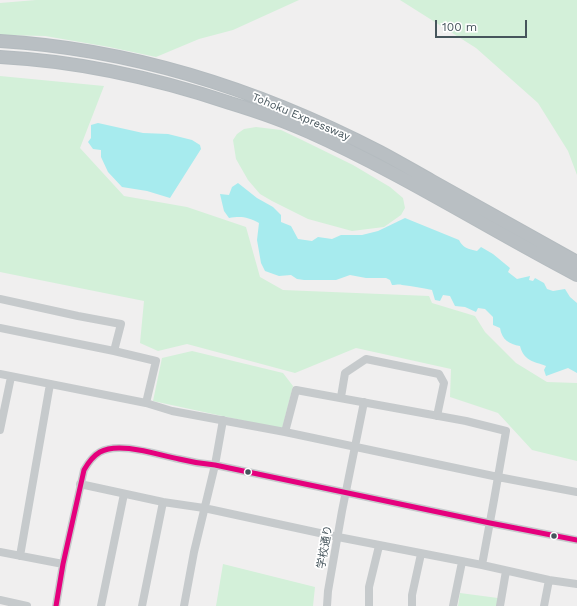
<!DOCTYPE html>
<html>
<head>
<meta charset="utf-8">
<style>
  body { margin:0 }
  #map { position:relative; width:577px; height:606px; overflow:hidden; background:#f0efef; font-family:"Work Sans",sans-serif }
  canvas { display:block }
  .scale { position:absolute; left:435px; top:20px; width:92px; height:18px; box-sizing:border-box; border:2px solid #46555c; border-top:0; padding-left:5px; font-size:12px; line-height:14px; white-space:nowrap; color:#46555c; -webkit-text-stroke:3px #fff; paint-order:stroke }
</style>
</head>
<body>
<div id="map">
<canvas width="577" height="606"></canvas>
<div class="scale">100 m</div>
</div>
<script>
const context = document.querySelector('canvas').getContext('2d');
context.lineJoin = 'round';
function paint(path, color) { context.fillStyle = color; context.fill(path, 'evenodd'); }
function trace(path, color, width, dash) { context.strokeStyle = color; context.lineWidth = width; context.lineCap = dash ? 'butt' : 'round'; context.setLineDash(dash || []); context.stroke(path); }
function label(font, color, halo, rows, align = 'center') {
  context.font = font + ' "Work Sans","Noto Sans JP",sans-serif'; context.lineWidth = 3.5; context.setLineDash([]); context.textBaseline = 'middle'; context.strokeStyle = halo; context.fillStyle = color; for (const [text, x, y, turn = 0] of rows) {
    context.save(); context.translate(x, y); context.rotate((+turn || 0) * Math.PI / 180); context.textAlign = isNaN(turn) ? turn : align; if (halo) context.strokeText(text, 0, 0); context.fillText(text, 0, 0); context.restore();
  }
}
const green = new Path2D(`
  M36,0H299L233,30L199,39L156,57L109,47L45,36L0,35V3Z
  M400,0H577V175L568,151L538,103L476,48Z
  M0,76L104,86L80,148L124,196L187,207L246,227L260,277L283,290L429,296L432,303L475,316L485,332L516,363L547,382L577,383V461L532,450L498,413L450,397L451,369L356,348L295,373L187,344L158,351L140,343L144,301L0,272Z
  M256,127L281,130L302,140L353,165L390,187L403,198L405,208L401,215L384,227L352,231L308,219L272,201L260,194L248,180L236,159L233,140L237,134L244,129Z
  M192,351L283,373L293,386L282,429L153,401L162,358Z
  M223,564L315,587L313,606H216Z
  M460,593L498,598V606H458Z`);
const water = new Path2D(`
  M98,123L143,133L168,134L192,140L200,145L201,149L170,198L147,191L122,187L108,172L101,157V150L93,149L88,142L91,138V125Z
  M238,183L257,198L273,207L281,215V222L291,226L298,239L312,241L318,237L332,239L341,235H362L378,231L405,218L459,240C463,248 468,249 477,251L481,247L493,254L510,268L508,272L517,279L530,276L529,280L533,281L535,278L544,283L547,289L553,291L565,289L570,297L577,303V373L568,368L546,376L544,370L546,366C533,361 524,361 520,346C509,344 502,340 500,328L493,325V317L485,309L478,308L476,312L465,307L455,306L450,296L443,295L440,301L435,300L432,290C422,288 413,286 402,285C399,284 396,285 392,285L390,280L386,278H366L350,275L336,280H304L297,279L291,275L279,276L265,271L261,263L257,240L259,223C248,217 241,216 229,218L224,211L220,194L229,195L232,187Z`);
const minor = new Path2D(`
  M0,299L78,316L121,324L114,351
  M0,328L114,351L156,361L146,403
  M0,374L146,403L172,411L285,432L498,477L577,492
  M341,397L345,373L366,359L439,374L444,383L437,416
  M0,430L11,377
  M285,432L296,390L466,421L506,431L494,500L482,565
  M80,484L163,502L204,508L338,537L482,565L549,580L577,584
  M0,552L63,564
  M20,556L50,384
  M0,600L27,606
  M56,606L63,564L84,470C88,463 93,456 100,452C119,441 158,455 179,459C191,462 203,464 215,465L490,523L577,540
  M101,606L124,494
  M142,606L163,502
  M184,606L194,552L215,465L223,420
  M327,606L328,591L342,511L364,402
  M369,606V587L379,546
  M412,606V595L421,554
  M453,606L462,562
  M500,606L506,571
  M544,606L549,580`);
const highway = new Path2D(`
  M0,41C133,49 262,91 380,152C397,161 414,171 432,181C480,208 528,235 577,262
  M0,57C78,61 155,78 230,103C256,111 283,120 309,132C401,173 487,228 577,275`);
const bus1 = new Path2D(`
  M56,606L63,564L84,470C88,463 93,456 100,452C119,441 158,455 179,459C191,462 203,464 215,465L490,523L577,540`);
const markers = [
  [248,472,3.5,"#46555c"],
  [554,536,3.5,"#46555c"]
];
const streetNames = [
  ["Tohoku Expressway",301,117,23],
  ["学校通り",325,547,-80]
];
paint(green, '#d3f0d9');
paint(water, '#a7ebee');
trace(highway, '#b4bbbf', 14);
trace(minor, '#c6cacc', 8);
trace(highway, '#b9bfc3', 12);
trace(bus1, '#e5007d', 5);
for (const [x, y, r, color] of markers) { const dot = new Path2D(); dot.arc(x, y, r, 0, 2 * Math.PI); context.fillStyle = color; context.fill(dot); trace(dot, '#fff', 1.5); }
label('11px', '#46555c', '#fff', streetNames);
</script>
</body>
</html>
